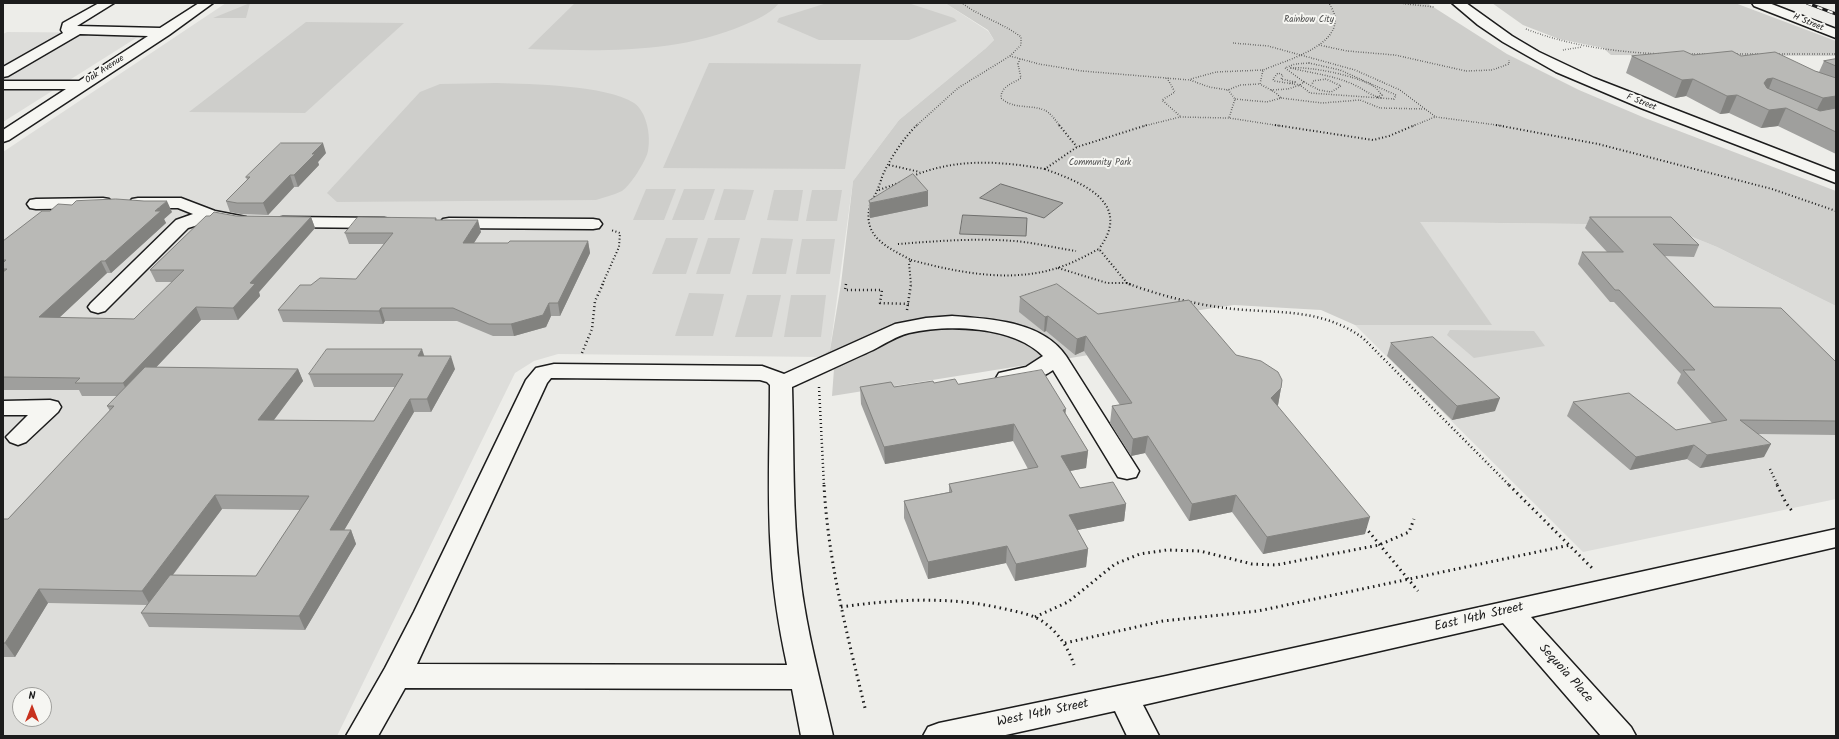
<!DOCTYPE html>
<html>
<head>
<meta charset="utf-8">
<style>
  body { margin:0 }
  #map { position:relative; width:1839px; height:739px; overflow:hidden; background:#edede9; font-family:Kalam,sans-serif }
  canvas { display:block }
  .frame { position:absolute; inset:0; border:4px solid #1c1c1c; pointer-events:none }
  .north { position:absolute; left:12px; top:687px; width:40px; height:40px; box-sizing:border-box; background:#f6f6f2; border:1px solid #9f9f9c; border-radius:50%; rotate:0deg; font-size:11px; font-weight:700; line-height:16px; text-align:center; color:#1c1c1c }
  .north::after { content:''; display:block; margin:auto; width:14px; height:18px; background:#c8321e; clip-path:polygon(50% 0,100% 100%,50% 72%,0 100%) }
</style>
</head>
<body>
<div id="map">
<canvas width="1839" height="739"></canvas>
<div class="frame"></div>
<div class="north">N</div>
</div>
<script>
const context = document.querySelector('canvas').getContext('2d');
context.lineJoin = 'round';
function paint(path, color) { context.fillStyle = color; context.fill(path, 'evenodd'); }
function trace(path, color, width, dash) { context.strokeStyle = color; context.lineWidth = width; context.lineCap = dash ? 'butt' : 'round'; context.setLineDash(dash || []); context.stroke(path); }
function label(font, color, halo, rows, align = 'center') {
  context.font = font + ' Kalam,sans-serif'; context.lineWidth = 4; context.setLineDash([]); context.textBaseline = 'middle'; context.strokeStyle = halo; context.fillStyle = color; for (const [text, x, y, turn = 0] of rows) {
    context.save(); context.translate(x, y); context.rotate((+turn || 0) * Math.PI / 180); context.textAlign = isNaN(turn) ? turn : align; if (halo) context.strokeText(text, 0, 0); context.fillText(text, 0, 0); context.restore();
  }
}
const built = new Path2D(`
  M226,3H945L988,31L994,40L986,48L899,120L853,181L830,350L819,357L558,354L534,361L515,373L337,736H3V152ZM20,695H44V719H20Z
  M7,32L144,33L3,122V34Z
  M1419,222L1663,225L1717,247L1836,306V499L1583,552L1355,325H1491Z`);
const green = new Path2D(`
  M250,3L246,18H213Z
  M575,3H779C770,14 756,20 744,25C677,54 599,51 528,49Z
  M827,3H908L954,18L957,21L909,40H819L777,22L779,18Z
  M945,3H1427L1507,54L1579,90L1645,118L1836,191V306L1717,247L1663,225L1420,222L1492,325H1355L1321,310L1234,305L1099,325L1114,351L832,396L834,369L819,357L830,350L841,284L853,181L899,120L986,48L994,40L988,30Z
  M1492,3H1735L1836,41V56L1611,55L1603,48L1559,39L1523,25Z
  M306,22L404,23L305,113L189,112Z
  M709,63L861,64L845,169L663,168Z
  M497,83C531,84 606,85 634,103C647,112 651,136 648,151C646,161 630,186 622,191C614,195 604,197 596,200L337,202L327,193L420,92L440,84Z
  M646,189H676L664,220H633Z
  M684,189H715L704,220H672Z
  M724,189L754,190L745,220H714Z
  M774,190H803L798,221L767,220Z
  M812,190H842L837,221H806Z
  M666,238H698L686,274H652Z
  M708,238H740L730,274H696Z
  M761,238L793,239L786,274H752Z
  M802,239H835L830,274H796Z
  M689,293L724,294L713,336H675Z
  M747,295H781L772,337H735Z
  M791,295H826L821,337H784Z
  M1450,330L1534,331L1545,346L1474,358L1447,335Z`);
const water = new Path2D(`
  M1001,184L1063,203L1044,218L980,198Z
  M963,215L1027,218L1026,236L960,234Z`);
const pathFar3 = new Path2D(`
  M1398,3L1434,7
  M1526,29C1570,46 1615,52 1662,54
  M1233,43L1268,46L1355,70L1400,90L1436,117L1504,126
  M1319,45L1347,51L1395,55L1466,71L1492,70L1509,64V60
  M1563,50L1582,47
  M1687,54H1706
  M1735,54H1758
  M1777,54H1836
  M1010,56L1039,64L1082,71L1190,80L1209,87L1228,90L1240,85L1260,84L1263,70C1284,61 1338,47 1335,18C1335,13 1331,7 1329,3
  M1020,59L1018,64L1021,78C1012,84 1001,86 1001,98C1014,110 1029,104 1044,110C1050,112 1056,121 1060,126
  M1309,63L1340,70L1396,95L1394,99L1310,93L1300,85L1304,82L1285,68L1295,64Z
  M1167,78L1175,92L1162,100L1180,116
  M1191,79L1216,72L1263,70
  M1304,82L1319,90L1331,92L1341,86L1326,79L1313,81L1312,85
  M1290,83L1295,82L1281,79L1283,75L1278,73L1273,79L1274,81L1300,85
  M1228,90L1235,99L1229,118
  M1271,90L1288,89L1300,85
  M1377,97L1382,95C1379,92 1377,88 1373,86C1357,76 1310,66 1291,68C1310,73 1331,75 1350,83C1361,87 1369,95 1381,98
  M1281,98L1322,103L1360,100L1380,108L1426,109
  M1235,99L1267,102L1281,98L1276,93L1260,84
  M916,126L958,88L1010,56L1021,45V37C1003,23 980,17 962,3
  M1144,126L1180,117L1229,118L1281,126
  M1413,126L1435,117`);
const pathFar2 = new Path2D(`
  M1059,125L1077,147
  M1275,125L1373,140L1389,136L1415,125
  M1496,125L1598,144L1772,189L1836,211
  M889,165L920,172
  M1045,169C1070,179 1119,194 1109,230C1107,237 1103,243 1099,249
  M913,176C956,158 1000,161 1045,169L1077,147L1147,125
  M879,190L901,182
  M872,200C877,192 878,189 881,180C886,164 905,136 917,125
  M870,205C862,237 887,247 911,260L909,263L911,285
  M898,244C937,241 976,238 1015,241C1036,243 1056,248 1076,251
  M911,260C960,273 1014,284 1063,266C1075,262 1087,255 1099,249L1127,283L1132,285
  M1058,268L1107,283H1127
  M602,285L619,247L620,233L611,230
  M846,285V283`);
const pathFar1 = new Path2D(`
  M846,284L845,290H882L880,303L909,304
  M1129,284C1156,294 1189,303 1218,307C1270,315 1317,305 1363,338L1510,486
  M907,310L911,284
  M582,353L592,329L595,301L603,284
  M819,387L824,486
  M1770,469L1778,486`);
const path = new Path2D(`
  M824,485C828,561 847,634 865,708
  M1509,485L1594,570
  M1777,485L1786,503L1792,511
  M1365,527L1418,591
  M841,607C897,599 950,596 1005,609C1018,612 1031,614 1042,621C1058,632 1068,647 1074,665
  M1035,617L1068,602L1115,564L1140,554L1167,550L1200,551L1252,564L1276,565L1379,545L1409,532L1414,519
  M1065,643L1163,621L1258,611L1570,545`);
const minor = new Path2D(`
  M99,3H114L77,26L160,28L199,3H213L169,35L9,140L3,142V130L66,89H3V81H79L148,36L80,34L8,76L3,77V67L63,33L61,30L63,23Z
  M1452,3H1466L1512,36L1539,52L1594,78L1836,172V183L1641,108L1556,72L1503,42L1478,25Z
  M1752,3H1769L1836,29V38L1754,6Z
  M103,198L109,199L112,203L109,207L103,208L36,209L30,208L27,204L30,200L36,199Z
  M138,198H181L215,211L246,217L249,221L246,225L240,226L211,221L188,228L105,311L98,313L91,311L88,307L91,303L176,220L193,214L178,208H138L132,207L129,203L132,199Z
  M283,217L384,218L390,219L393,223L390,227L384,228L283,227L277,226L274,222L277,218Z
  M449,218L593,219L599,220L602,224L599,228L593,229L449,228L443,227L440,223L443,219Z
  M952,316C991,319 1042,321 1066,356L1139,471L1136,477L1127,479L1118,477L1053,370C1039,380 1016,387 999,383L996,378L999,373L1026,367L1043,356C1013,326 948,324 909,333C897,336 884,344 873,350C846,362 819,375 792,387C794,450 792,513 800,576C806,630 821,683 833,736H801L792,689L405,688L378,736H346L385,668L414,612L526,380L536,368L554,364L762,366L784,374L895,324L926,318ZM551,378L760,380L767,382L770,385C770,441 767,497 771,553C773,591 779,628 787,665L417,664L547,383Z
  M50,400L58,402L61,407L58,412L26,442L18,445L10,442L6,437L28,415H3V401Z
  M1836,529V547L1531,617L1631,727L1636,736H1601L1503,623L1143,705L1159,736H1127L1115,711L1001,736H923L928,727L939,723L1166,676Z`);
const rail = new Path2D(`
  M1807,3L1836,14`);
const wall = new Path2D(`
  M1693,55L1741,56L1815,71L1819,72L1824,61L1836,59V154L1778,126L1761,128L1729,113L1720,114L1686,96L1675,98L1626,73L1632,56Z
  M326,153L318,162L319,165L298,187H294L268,215L241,214L230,212L226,201L247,180L246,177Z
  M869,201L928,206L870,218L869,216Z
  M172,212L164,219L166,223L111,273H107L59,318L134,319L172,282H156L150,270L236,216L311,217L315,228L259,292L260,296L238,320H201L156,367L298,369L303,381L274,420L374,421L395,387H314L309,374L424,356L455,369L431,412H414L344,530H351L356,544L305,630L149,627L141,613L147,605L48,603L15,657H3V519H8L110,411L107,406L118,396H82L79,390H3V241ZM222,509L300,510L256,576L173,575Z
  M1590,217L1699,245L1694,257L1664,256L1714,307L1836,362V435L1758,434L1764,457L1700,468L1687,459L1630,470L1567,416L1573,402L1676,430L1712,423L1677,383L1681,374L1614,302H1610L1578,264L1582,252H1607L1585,228Z
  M436,218L437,220L481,232L474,243H508L588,241L590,253L560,316H551L546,327L514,336H493L457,321H385L383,324L283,322L278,310L311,285L356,279L384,244H349L345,233Z
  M1020,297L1098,314L1236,355L1281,388L1278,405H1277L1365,534L1263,554L1232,512L1189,521L1145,453L1131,456L1110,423L1112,406L1120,405L1084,351L1075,355L1046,331L1044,332L1019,312Z
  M1391,343L1495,411L1452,420L1387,356Z
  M934,383L958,384L1066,414L1088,451L1086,468L1070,471L1080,488L1126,504L1124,521L1077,530L1088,549L1086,567L1015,581L1006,563L928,579L904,518V501L949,492V484L1028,469L1013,441L885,464L861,404L860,387H894Z`);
const shadedWall = new Path2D(`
  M1773,78L1766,96L1764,83L1767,79Z
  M1693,79L1686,96L1675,98L1682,80Z
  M1737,95L1729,113L1720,114L1727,96Z
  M1836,96V113L1814,115L1823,98Z
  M1786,108L1778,126L1761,128L1769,110Z
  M323,143L326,153L318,162L319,165L298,187L294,175L312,154Z
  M290,175L294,187L268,215L263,203Z
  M928,191V206L870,218V203Z
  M167,201L172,212L164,219L166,223L111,273L105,261L155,211Z
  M311,217L315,228L259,292L260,296L238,320L233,308L250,283Z
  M478,220L481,232L466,255L463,243Z
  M588,241L590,253L560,316L558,303Z
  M101,261L107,273L46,330L39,317Z
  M549,303L551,316L546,327L514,336L511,324Z
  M196,307L201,320L129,396L123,383Z
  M381,308L385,321L383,324L379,311Z
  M1048,316L1046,331L1044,332L1045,317Z
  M1086,336L1084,351L1075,355L1077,339Z
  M422,349L426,361L418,356Z
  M451,356L455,369L431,412L427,399Z
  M298,369L303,381L264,433L258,420Z
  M1281,388L1278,405L1267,414L1271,398Z
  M1500,398L1495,411L1452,420L1457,406Z
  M410,399L414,412L336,544L330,530Z
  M1066,409L1064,426L1063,410Z
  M1014,424L1013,441L885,464L884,447Z
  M1148,436L1145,453L1131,456L1133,439Z
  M1771,444L1764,457L1700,468L1707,455Z
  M1694,445L1687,459L1630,470L1636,457Z
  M1088,451L1086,468L1059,473L1061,456Z
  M215,495L222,509L150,605L142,591Z
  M1236,495L1232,512L1189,521L1192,504Z
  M1126,504L1124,521L1067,532L1069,515Z
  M1370,517L1365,534L1263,554L1267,537Z
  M351,530L356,544L305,630L299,616Z
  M1007,546L1006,563L928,579V562Z
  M1088,549L1086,567L1015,581L1016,564Z
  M39,589L48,603L15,657L5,643Z`);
const building = new Path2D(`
  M1684,51L1693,55L1732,51L1741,56L1775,52L1815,71L1836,78V96L1823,98L1773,78L1767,79L1764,83L1767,88L1820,111L1836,108V132L1786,108L1769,110L1737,95L1727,96L1693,79L1682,80L1632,56Z
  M1836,59V66L1824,61Z
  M281,143H323L312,154H315L294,175H290L263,203H237L226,201L250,177H246Z
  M913,174L928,191L870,203L869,201Z
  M116,199L144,201H167L155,211H161L105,261H101L39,317L134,319L184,270H150L206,216H210L214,212L236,216L311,217L250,283L255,284L233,308L196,307L123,383H75L80,378L3,377V272L7,269H3V263L6,260H3V241L42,211H50L58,204L72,205L76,201Z
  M358,217L436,218L435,220H478L463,243H508L510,241H588L558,303H549L543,315L511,324H489L453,308H381L379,311L278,310L300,285H311L320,278L356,279L393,233H345Z
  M1590,217H1671L1699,245L1653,244L1714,307L1781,308L1836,362V421L1740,420L1771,444L1707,455L1694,445L1636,457L1573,402L1629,393L1676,430L1727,420L1683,370H1695L1619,290H1615L1582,252H1623Z
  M1057,284L1098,314L1189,300L1236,355L1261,361L1278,372L1282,380L1281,388L1271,398L1370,517L1267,537L1236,495L1192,504L1148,436L1133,439L1112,406L1132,403L1086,336L1077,339L1048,316L1045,317L1020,297Z
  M1433,337L1500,398L1457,406L1391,343Z
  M327,349H422L418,356H451L427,399H410L330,530H351L299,616L141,613L170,575L256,576L309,496L215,495L142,591L39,589L5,643H3V519H8L114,406H107L145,367L298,369L258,420L374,421L403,374H309Z
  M1042,370L1066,409L1063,410L1088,451L1061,456L1080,488L1113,482L1126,504L1069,515L1088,549L1016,564L1007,546L928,562L904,501L952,492L949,484L1038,467L1014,424L884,447L860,387L891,382L894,387L933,381L934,383L955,379L958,384Z`);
const farParknames = [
  ["Rainbow City",1309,20],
  ["Community Park",1100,163]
];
const farStreetnames = [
  ["H Street",1808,23,22],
  ["Oak Avenue",105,70,-33],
  ["F Street",1641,103,21]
];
const nearStreetnames = [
  ["East 14th Street",1479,618,-13],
  ["Sequoia Place",1565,674,48],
  ["West 14th Street",1043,714,-12]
];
paint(built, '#ddddda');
paint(green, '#cececb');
paint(water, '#a6a6a3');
trace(water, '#6f6f6d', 1);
trace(minor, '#1c1c1c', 3);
trace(pathFar3, '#1c1c1c', 1.5, [0.5, 2]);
trace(pathFar2, '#1c1c1c', 2, [1, 2.5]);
trace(pathFar1, '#1c1c1c', 2.5, [1, 3]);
trace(path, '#1c1c1c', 3, [1.5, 4]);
paint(minor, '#f6f6f2');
trace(rail, '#1c1c1c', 3);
trace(rail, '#f6f6f2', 2, [5.5]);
paint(wall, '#9f9f9d');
paint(shadedWall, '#82827f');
paint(building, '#b9b9b6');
trace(building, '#82827f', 1);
label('9px', '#515151', '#f6f6f2', farParknames);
label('9px', '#1c1c1c', '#f6f6f2', farStreetnames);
label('13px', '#1c1c1c', '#f6f6f2', nearStreetnames);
</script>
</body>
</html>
